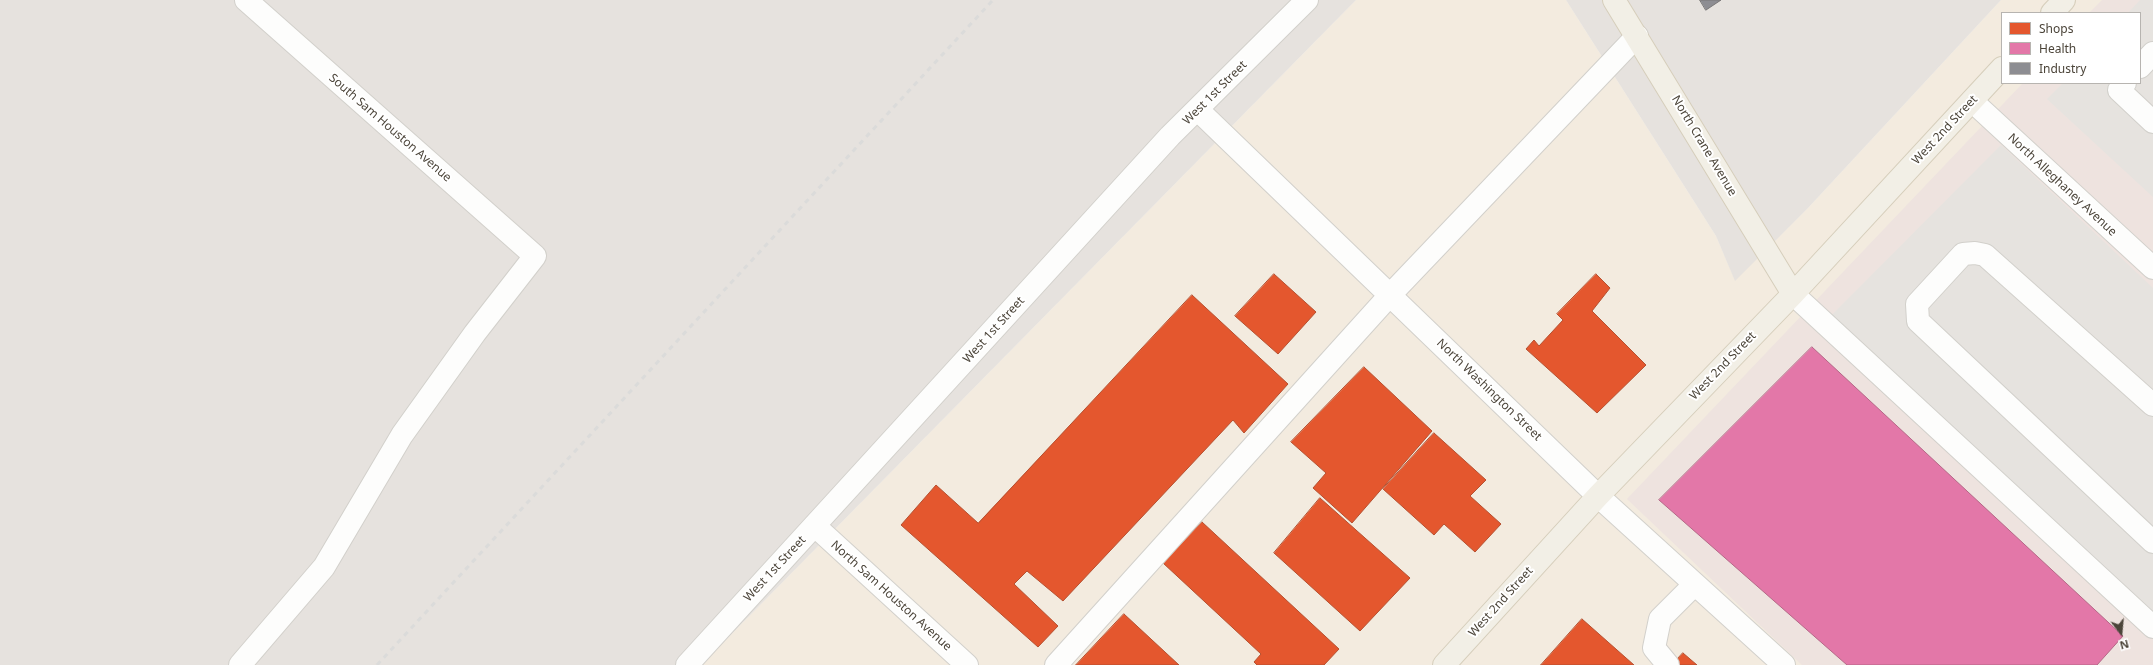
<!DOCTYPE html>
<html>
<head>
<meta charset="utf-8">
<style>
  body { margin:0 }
  #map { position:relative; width:2153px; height:665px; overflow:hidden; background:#f4f2ee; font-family:"Noto Sans",sans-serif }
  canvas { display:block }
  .legend { position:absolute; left:2001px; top:12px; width:140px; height:72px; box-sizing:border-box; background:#fff; border:1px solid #b7b4b0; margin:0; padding:5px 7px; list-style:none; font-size:12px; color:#4b4439 }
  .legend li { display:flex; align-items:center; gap:8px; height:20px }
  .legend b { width:20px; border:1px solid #b7b4b0 }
  .north { position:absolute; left:2101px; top:613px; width:40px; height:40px; -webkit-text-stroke:3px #fff; paint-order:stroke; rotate:164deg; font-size:11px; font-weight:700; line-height:16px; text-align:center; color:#4b4439 }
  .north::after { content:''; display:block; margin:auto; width:14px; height:18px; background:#4b4439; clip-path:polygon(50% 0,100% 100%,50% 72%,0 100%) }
</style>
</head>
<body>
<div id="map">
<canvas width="2153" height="665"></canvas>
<ul class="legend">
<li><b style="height:11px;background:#e4572e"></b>Shops</li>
<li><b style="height:11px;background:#e377a8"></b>Health</li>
<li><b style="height:11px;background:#8d8d92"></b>Industry</li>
</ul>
<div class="north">N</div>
</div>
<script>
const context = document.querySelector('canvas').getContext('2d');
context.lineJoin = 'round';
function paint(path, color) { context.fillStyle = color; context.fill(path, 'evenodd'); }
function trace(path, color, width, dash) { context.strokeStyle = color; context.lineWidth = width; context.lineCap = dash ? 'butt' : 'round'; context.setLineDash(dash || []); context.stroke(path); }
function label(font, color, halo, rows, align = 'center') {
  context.font = font + ' "Noto Sans",sans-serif'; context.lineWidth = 4; context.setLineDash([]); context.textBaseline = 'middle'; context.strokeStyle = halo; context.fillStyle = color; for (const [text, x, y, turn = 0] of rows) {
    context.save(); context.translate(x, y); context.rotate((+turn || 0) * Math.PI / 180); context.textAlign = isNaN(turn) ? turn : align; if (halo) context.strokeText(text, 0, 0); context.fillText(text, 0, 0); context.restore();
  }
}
const commercial = new Path2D(`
  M1356,0H1566L1716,236L1735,280L1808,208L2001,0H2153V665H701ZM2002,13H2140V83H2002Z`);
const industrial = new Path2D(`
  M0,0H1356L701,665H0Z
  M1566,0H2001L1808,208L1735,281L1716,236Z`);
const medical = new Path2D(`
  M2102,0H2153V665H1802L1627,499L2023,83H2140V13H2089Z`);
const parking = new Path2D(`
  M2140,0H2153V197L2047,99L2063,83H2140V13H2128Z
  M2001,145L2153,288V635L1817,330Z`);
const shops = new Path2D(`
  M1274,274L1316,312L1278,354L1235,316Z
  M1596,274L1610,288L1592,311L1646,365L1597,413L1526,349L1534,340L1539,346L1563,320L1557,314Z
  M1192,295L1288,384L1244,433L1233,420L1063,601L1027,571L1014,584L1058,626L1038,647L901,525L936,485L978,523Z
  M1364,367L1432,431L1352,523L1313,488L1326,473L1291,442Z
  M1434,433L1486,480L1470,496L1501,524L1475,552L1444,524L1434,535L1383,489Z
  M1320,498L1410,578L1360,631L1274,553Z
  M1202,522L1339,649L1324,665H1257L1254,662L1261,654L1163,563Z
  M1124,614L1179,665H1076Z
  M1582,619L1634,665H1541Z
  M1683,653L1697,665H1672Z`);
const health = new Path2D(`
  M1812,347L2123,636L2097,665H1847L1659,500Z`);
const industry = new Path2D(`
  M1700,0H1721L1706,10Z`);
const minor = new Path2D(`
  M2140,67L2153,53
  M2125,83L2119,90L2153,122
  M1972,101L2153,268
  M1198,110L1598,496L1784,665
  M1793,294L2153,627
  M2153,405L1985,255L1975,253L1963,254L1917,304L1918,321L2153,542
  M815,526L967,665
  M240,665L324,567L402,435L475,333L535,256L246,0
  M687,665L1170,136L1307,0
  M1056,665L1390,295L1637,36
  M1668,665L1654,648L1660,619L1695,584`);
const major = new Path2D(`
  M1614,0L1793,294
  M2052,13L2064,0
  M1444,665L1598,496L1793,294L2002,68`);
const rail = new Path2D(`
  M377,665L993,0`);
const streetNames = [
  ["West 1st Street",1215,93,-45],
  ["South Sam Houston Avenue",390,128,41],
  ["West 2nd Street",1945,130,-47],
  ["North Crane Avenue",1704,146,59],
  ["North Alleghaney Avenue",2062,185,43],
  ["West 1st Street",994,330,-48],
  ["West 2nd Street",1723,366,-46],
  ["North Washington Street",1489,390,44],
  ["West 1st Street",775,569,-47],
  ["North Sam Houston Avenue",891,596,42],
  ["West 2nd Street",1501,602,-48]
];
paint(commercial, '#f3ebdf');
paint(industrial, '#e6e2de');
paint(medical, '#eee3df');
paint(parking, '#e6e3df');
paint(shops, '#e4572e');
trace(shops, '#b65131', 1);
paint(health, '#e377a8');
trace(health, '#b56887', 1);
paint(industry, '#8d8d92');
trace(industry, '#797777', 1);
trace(minor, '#d2d0cb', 24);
trace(major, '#d6cebb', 24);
trace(minor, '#fdfdfc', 22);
trace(major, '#f2efe6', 22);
trace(rail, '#dbdbda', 3, [5, 5]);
label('12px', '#4b4439', '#fff', streetNames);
</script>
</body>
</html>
